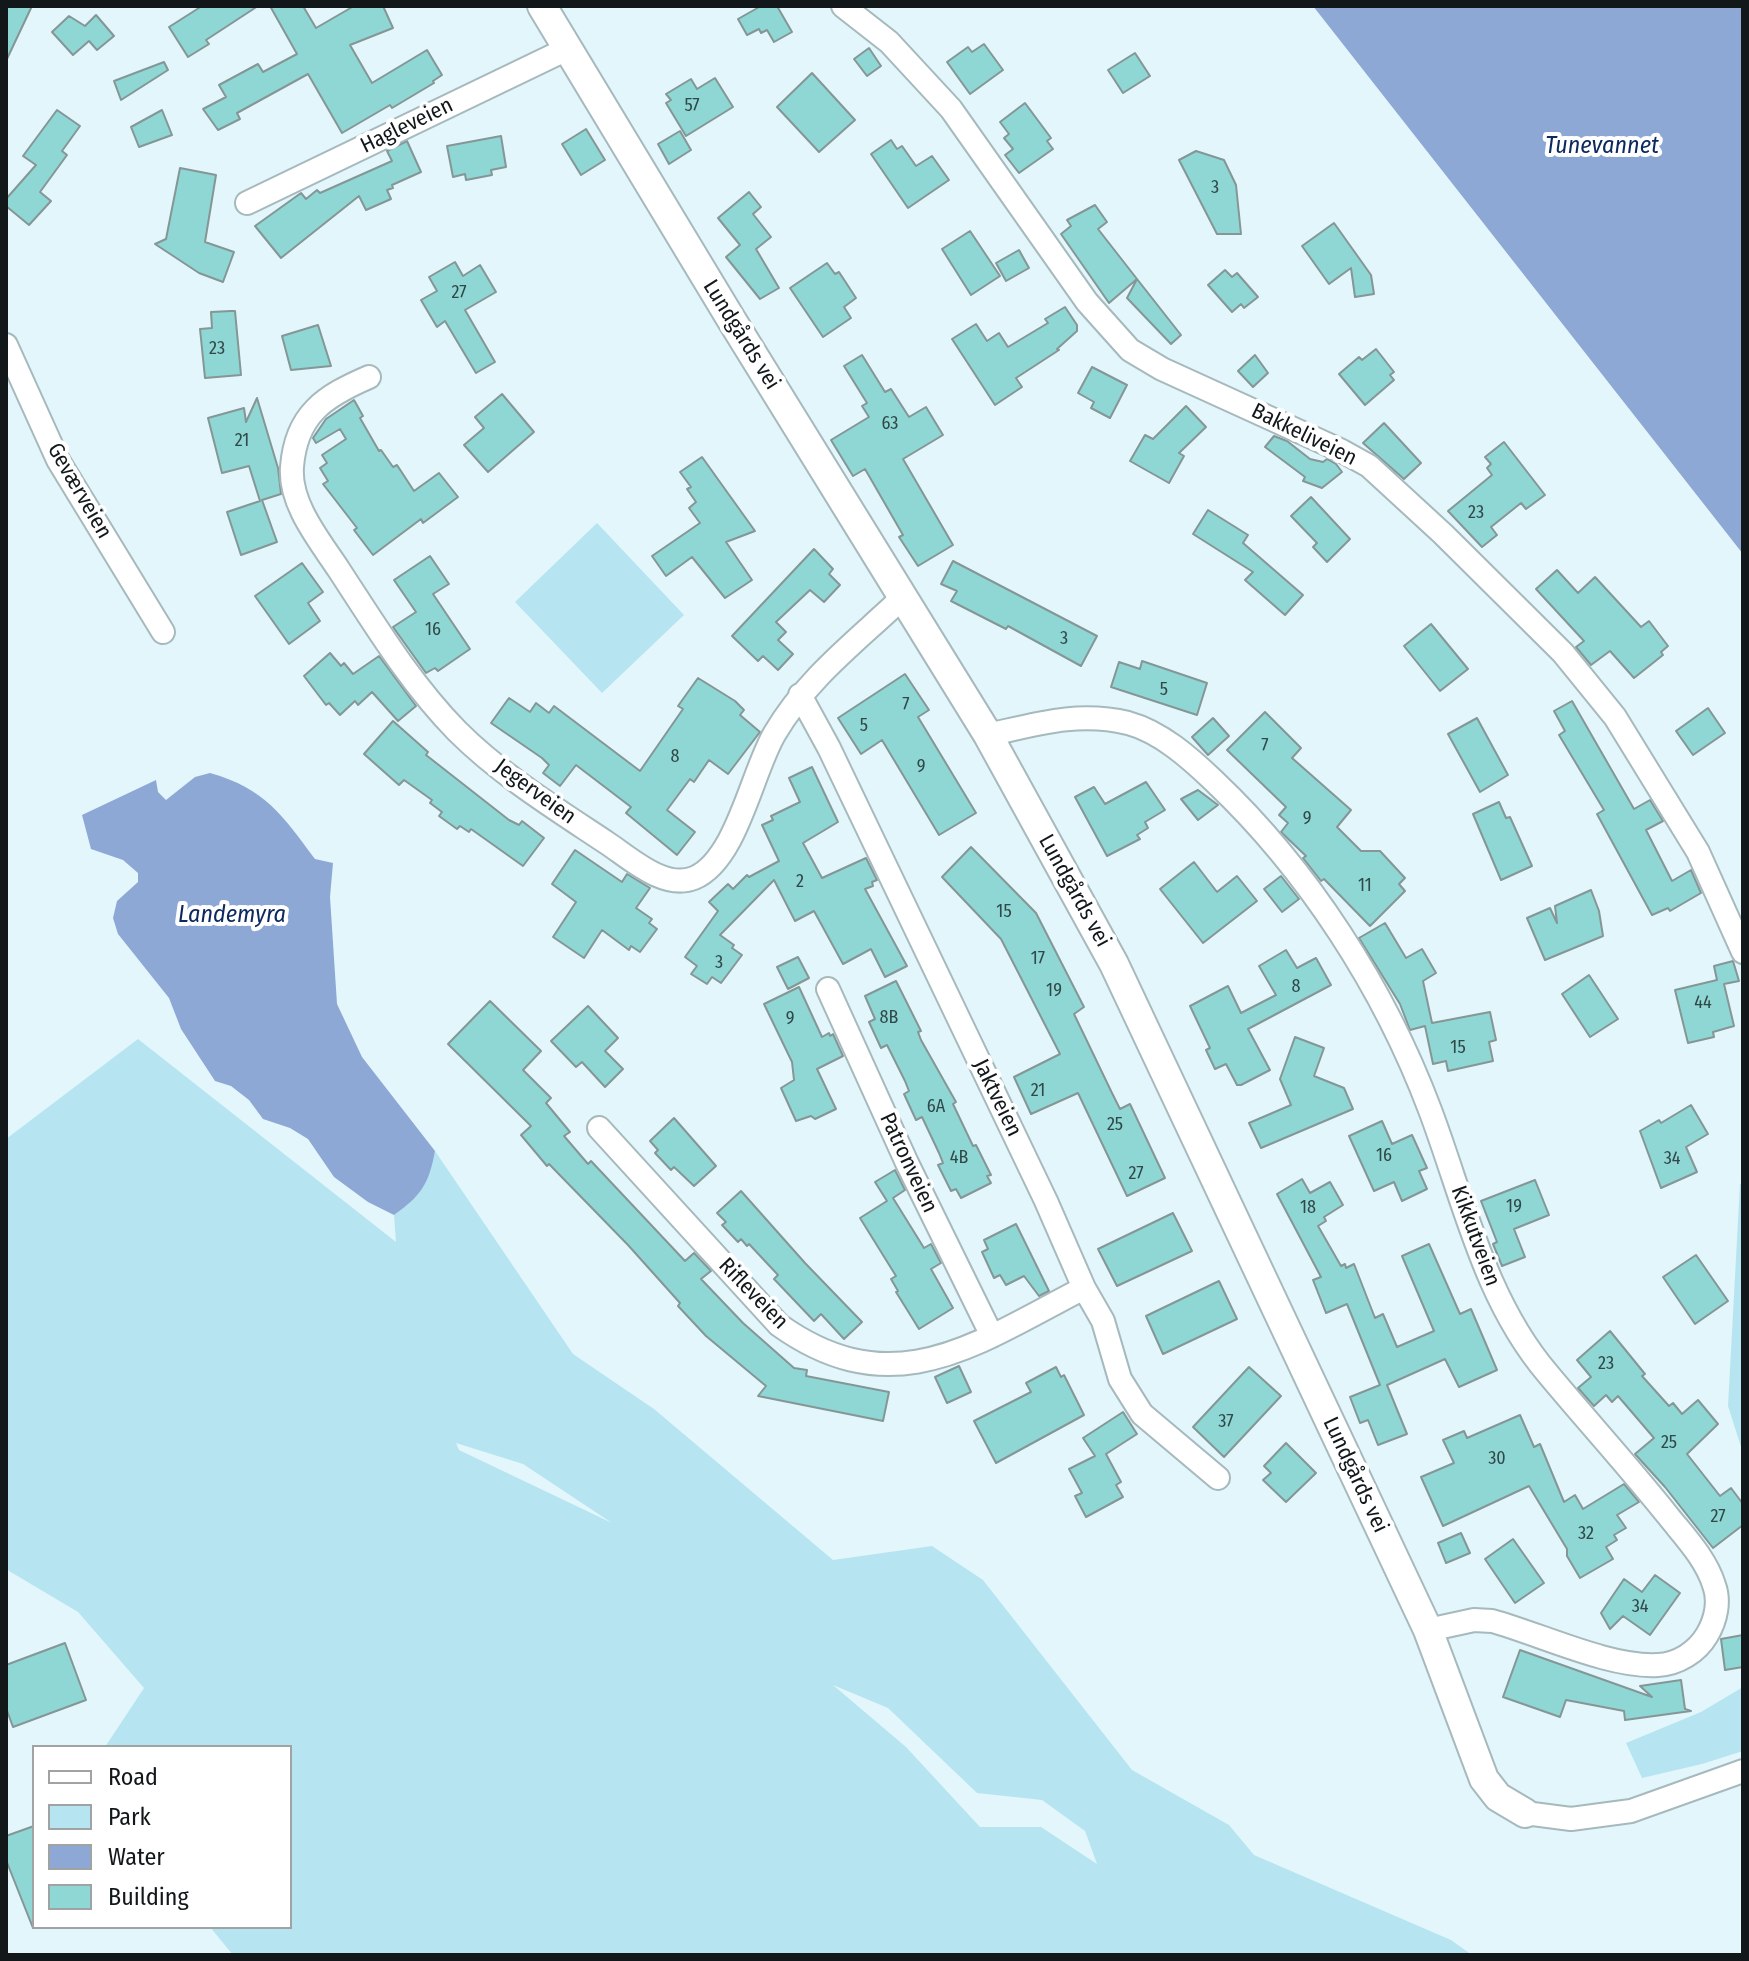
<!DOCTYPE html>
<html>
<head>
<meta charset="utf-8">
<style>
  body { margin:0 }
  #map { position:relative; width:1749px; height:1961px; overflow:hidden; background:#e3f6fb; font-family:"Fira Sans Condensed",sans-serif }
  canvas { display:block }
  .frame { position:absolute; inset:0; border:8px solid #12181a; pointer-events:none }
  .legend { position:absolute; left:32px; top:1745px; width:260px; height:184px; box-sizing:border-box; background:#fff; border:2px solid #a0a3a3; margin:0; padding:10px 14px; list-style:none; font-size:24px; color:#12181a }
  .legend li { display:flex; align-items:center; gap:16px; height:40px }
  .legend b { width:40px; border:2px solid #a0a3a3 }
</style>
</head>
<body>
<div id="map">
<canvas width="1749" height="1961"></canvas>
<div class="frame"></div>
<ul class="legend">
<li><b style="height:10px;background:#fff"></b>Road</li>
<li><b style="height:22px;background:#b6e5f1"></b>Park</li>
<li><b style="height:22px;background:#8ea8d6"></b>Water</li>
<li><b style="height:22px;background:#8ed7d4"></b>Building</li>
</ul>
</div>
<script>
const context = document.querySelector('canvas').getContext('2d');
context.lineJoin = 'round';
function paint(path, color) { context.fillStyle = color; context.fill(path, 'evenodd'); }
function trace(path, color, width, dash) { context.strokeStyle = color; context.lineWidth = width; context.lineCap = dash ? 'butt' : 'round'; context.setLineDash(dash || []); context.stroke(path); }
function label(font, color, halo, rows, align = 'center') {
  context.font = font + ' "Fira Sans Condensed",sans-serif'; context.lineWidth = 8; context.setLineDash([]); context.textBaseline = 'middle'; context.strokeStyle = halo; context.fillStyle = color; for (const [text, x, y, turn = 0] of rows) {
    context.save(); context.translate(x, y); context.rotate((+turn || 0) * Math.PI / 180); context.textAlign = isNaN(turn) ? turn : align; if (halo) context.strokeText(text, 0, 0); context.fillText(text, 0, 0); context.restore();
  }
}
const green = new Path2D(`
  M597,523L684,615L602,693L515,602Z
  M138,1039L396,1242L394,1215C421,1196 428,1184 435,1151L573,1354L654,1409L833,1560L932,1546L983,1580L1132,1770L1229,1825L1254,1855L1451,1940L1472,1955H233L210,1927H290V1747H105L144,1688L78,1612L9,1571L6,1566V1139ZM456,1443L523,1464L612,1523L459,1450ZM833,1685L888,1708L977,1793L1042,1800L1085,1831L1097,1864L1041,1827H980L906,1747Z
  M1743,1182V1453L1728,1406L1740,1184Z
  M1743,1687V1751L1702,1764L1642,1778L1626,1743L1701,1712Z`);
const water = new Path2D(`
  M1313,6H1743V554Z
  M210,773C266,789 282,815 315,859L333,863L330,897L337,1004L362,1057L435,1151C429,1184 421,1196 394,1215L368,1202L334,1177L308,1139L290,1128L263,1119L249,1100L231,1086L215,1081L181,1029L169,998L118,934L113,918L117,901L138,882V873L123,860L91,849L82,815L156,780L158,792L166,800L195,777Z`);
const building = new Path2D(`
  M6,6H32L6,61Z
  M202,6H258L206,40L209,44L188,57L169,27Z
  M270,6H303L316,28L354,6H383L393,28L350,45L372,83L427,50L442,75L433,81L434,83L392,108L390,105L342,133L308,74L237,113L240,119L218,130L203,109L226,97L219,85L258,64L263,72L297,54Z
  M761,6H777L792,32L774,42L767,30L761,33L759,29L747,35L738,19Z
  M96,15L114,36L97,50L89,41L73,55L52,32L69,16L85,26Z
  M984,44L1003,70L970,94L947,62L968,47L972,52Z
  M869,48L881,66L867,76L854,59Z
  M1135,53L1150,76L1123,93L1108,70Z
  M164,62L168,70L121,100L114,81Z
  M812,73L855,120L819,152L777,107Z
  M715,78L733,107L686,136L666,103L671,100L666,94L691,79L697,89Z
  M1025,103L1051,138L1047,141L1053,149L1019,173L1005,155L1013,149L1004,138L1009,134L1000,122Z
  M57,110L80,126L62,151L67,155L40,192L51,201L29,225L6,206V199L36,165L23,156Z
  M162,110L172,135L139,147L131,127Z
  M586,129L605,160L581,175L562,144Z
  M680,131L691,150L669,164L658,144Z
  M501,136L506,167L491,170L492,175L466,180L465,174L453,177L447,146Z
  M891,140L897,149L902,146L916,166L932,156L949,180L908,208L871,154Z
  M407,141L421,172L392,185L393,188L387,190L391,199L366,210L359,196L281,258L255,226L301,193L306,199L317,190L320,193L392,161L387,151Z
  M1196,151L1224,160L1236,185L1241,234H1217L1179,160Z
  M180,168L216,175L205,242L234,252L223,282L199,273L155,244L166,239Z
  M749,192L761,207L753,214L771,237L756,249L779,288L760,299L726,257L740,245L718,218Z
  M1095,205L1107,222L1098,229L1137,279L1109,303L1061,234L1071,226L1067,220Z
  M1334,223L1371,275L1374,294L1355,297L1351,268L1329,284L1302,246Z
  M970,231L1000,276L971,295L942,249Z
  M1019,250L1029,268L1006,281L996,263Z
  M455,262L463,276L480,265L496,292L465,310L495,362L476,373L445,321L437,327L421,300L437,291L429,277Z
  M827,263L835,274L839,272L856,298L844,307L851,318L823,337L790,288Z
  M1225,270L1232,277L1237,273L1258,297L1244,308L1241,304L1232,312L1208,285Z
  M1137,279L1181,335L1171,344L1127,298Z
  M1065,307L1077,325V331L1057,349L1059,350L1016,378L1022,387L995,405L952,339L976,324L987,341L999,333L1008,347L1048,323L1045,319Z
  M231,311H235L241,375L205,378L200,329L212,328L211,312Z
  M318,325L331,366L291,370L282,336Z
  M1376,349L1394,372L1390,375L1394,380L1365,405L1339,374L1359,357L1362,360Z
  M862,355L885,392L891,389L909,417L926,407L943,435L903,459L953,545L918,566L899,537L903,535L865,469L853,476L831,440L869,417L862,406L867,403L844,366Z
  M1255,355L1268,373L1253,387L1238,371Z
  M1092,367L1127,385L1110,418L1091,408L1094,402L1078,393Z
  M502,394L534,432L488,472L464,445L484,428L475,417Z
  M257,398L278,468L281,494L262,500L277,542L241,555L227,512L260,501L249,466L222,473L208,418L244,408L246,422Z
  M354,400L363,416L360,418L379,451L381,450L393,467L397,465L414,491L439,473L458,497L423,523L421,519L373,555L354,530L357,528L323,484L328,481L320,468L327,463L322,455L346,439L340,429L316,443L313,438L326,419Z
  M1186,406L1206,427L1179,453L1184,456L1169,483L1130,461L1145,435L1153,439Z
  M1384,423L1421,463L1404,479L1363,443Z
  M1274,436L1287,441L1310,459L1323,462L1327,459L1336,464L1342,472L1322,488L1303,481L1305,477L1265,447Z
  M1504,442L1545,495L1526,509L1521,503L1491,527L1497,535L1482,547L1448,511L1492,475L1487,468L1491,464L1485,457Z
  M702,457L755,531L726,542L752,580L725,598L692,557L666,576L652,556L700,523L689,508L696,502L687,489L691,487L680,472Z
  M1311,497L1350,539L1327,562L1313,547L1317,543L1291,516Z
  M1208,510L1248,535L1243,543L1303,595L1285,615L1245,580L1253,572L1193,534Z
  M814,549L833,569L829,574L840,585L824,602L810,590L776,622L786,632L778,640L793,654L778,670L763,656L758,661L732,636Z
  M430,556L449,584L433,594L470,649L438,671L435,668L426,673L393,627L416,612L394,580Z
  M953,561L1097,636L1081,666L1008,626L1006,629L951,601L957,591L941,584Z
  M302,563L323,592L308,603L320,621L289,644L255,596Z
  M1557,570L1578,593L1595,577L1641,627L1649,621L1668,646L1661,652L1663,655L1634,678L1610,651L1591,665L1576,647L1584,641L1536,589Z
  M1431,624L1468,669L1440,691L1404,646Z
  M330,653L341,666L344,663L353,674L379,656L416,706L398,721L372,692L358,705L355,701L340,715L329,703L326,705L304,676Z
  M1142,661L1207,683L1197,715L1111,687L1119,662L1140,669Z
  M905,674L929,710L918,717L976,813L939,835L882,740L861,754L838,718Z
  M698,678L735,701L744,710L740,715L760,732L728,774L709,760L694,782L690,779L667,810L695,832L677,855L626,813L631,807L576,765L560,786L543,773L549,765L542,758L491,723L509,698L530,712L536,703L549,713L554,706L640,771L683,709L678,706Z
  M1572,701L1634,809L1650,800L1663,821L1646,830L1672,881L1691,870L1701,893L1670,911L1668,908L1652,915L1597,814L1604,810L1559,735L1565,731L1554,711Z
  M1708,708L1725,733L1693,755L1676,731Z
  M1265,712L1301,748L1292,758L1351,810L1337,827L1361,851H1380L1405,878L1399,884L1405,891L1370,926L1324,879L1321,881L1303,858L1306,856L1281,832L1288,823L1279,815L1286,807L1227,750Z
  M1213,718L1229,736L1208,755L1192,737Z
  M1477,718L1508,775L1480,792L1448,734Z
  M393,721L428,752L426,755L509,820L519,825L522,821L544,838L523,866L471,829L469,832L460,826L457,829L439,816L442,812L430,803L432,800L404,780L399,785L364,754Z
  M812,767L838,822L803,843L822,878L866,858L877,880L872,882L873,886L865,889L907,966L885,977L871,949L843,964L814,911L795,921L774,880L720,935L734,945L732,948L742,955L721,983L712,977L707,984L691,974L697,966L685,957L718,911L709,902L728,884L733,889L747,875L749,877L779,861L762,825L773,820L771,816L800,802L789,778Z
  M1146,782L1165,810L1145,822L1148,828L1137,835L1140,839L1107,856L1075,797L1094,787L1105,804Z
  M1198,790L1218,805L1198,820L1181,799Z
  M1499,802L1506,818L1510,817L1532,866L1501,880L1473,814Z
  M971,847L1036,913L1084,1007L1074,1014L1112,1093L1120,1109L1130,1104L1165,1178L1127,1196L1078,1093L1031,1114L1014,1077L1060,1054L1001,939L942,877Z
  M575,850L622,882L627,874L650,888L636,908L652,919L649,923L657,929L640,952L631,946L629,950L602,930L584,958L553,937L576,902L552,884Z
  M1194,862L1217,892L1237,876L1257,901L1203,943L1160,889Z
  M1281,876L1299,899L1282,912L1264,889Z
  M1591,890L1599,911L1603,936L1545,960L1527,918L1550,908L1557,923L1555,906Z
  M1385,923L1406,958L1422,949L1436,973L1423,981L1432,1023L1490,1012L1496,1040L1489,1042L1493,1061L1448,1071L1446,1061L1433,1064L1425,1026L1410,1030L1400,1004L1359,938Z
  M1286,950L1297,968L1316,958L1331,985L1248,1029L1270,1070L1241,1085H1237L1226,1064L1215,1069L1206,1050L1210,1048L1190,1006L1228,986L1241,1013L1276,995L1259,966Z
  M798,957L809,978L788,989L777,967Z
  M1733,961L1739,981L1724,984L1734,1026L1713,1032L1714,1037L1688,1043L1675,990L1717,980L1714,966Z
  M1589,975L1618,1019L1590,1037L1562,994Z
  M896,981L921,1031L918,1032L921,1040L956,1102L953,1104L973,1146L976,1145L991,1175L987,1176L991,1183L961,1198L956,1189L951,1191L938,1165L943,1163L939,1153L922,1117L916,1120L904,1094L909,1091L905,1081L887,1045L881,1048L869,1022L875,1019L865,996Z
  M799,987L822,1037L829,1033L830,1036L833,1034L843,1056L817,1069L836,1109L815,1119L811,1116L796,1121L781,1088L794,1080L792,1062L764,1004Z
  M490,1001L541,1051L523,1070L551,1098L546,1103L570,1132L564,1136L588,1164L591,1161L685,1261L694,1253L711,1271L701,1279L743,1323L794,1368L807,1370L806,1376L889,1392L883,1421L758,1396L766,1386L706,1336L678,1306L680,1303L628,1245L549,1164L547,1166L521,1135L531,1126L448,1044Z
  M588,1006L618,1038L605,1051L623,1069L605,1087L582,1062L576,1067L551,1041Z
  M1295,1037L1324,1048L1314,1076L1344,1088L1353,1109L1261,1148L1249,1123L1291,1105L1280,1079Z
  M1691,1105L1708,1134L1686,1147L1697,1172L1661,1188L1640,1131L1659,1120L1661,1123Z
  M674,1118L716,1166L694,1186L674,1167L671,1170L655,1153L658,1150L650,1141Z
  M1382,1121L1392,1144L1412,1135L1427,1168L1419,1171L1427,1189L1402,1201L1394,1182L1374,1191L1349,1136Z
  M895,1170L905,1190L893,1198L924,1248L931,1244L941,1263L931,1269L953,1308L919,1329L896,1292L898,1291L891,1279L896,1276L860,1218L887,1201L875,1182Z
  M1302,1179L1310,1193L1330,1182L1343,1205L1324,1217L1326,1221L1318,1226L1341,1266L1345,1264L1346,1268L1354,1264L1375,1318L1383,1314L1397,1347L1434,1331L1402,1256L1429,1244L1460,1314L1471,1309L1497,1370L1459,1387L1445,1359L1387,1385L1407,1434L1378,1445L1368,1420L1360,1423L1350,1397L1380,1385L1347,1304L1326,1313L1313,1280L1321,1277L1277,1194Z
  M1535,1180L1549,1215L1514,1229L1525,1257L1502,1266L1493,1244L1497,1242L1481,1201Z
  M741,1191L805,1263L862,1322L844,1339L821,1314L814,1321L774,1279L778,1275L749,1244L747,1246L741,1239L738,1242L722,1225L726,1222L717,1213Z
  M1173,1213L1192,1251L1117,1286L1098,1249Z
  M1016,1224L1049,1291L1039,1296L1024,1276L1006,1285L1000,1275L994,1278L982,1252L988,1249L984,1240Z
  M1696,1255L1728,1301L1695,1324L1663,1277Z
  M1219,1281L1237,1319L1163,1354L1146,1316Z
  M1610,1331L1645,1374L1642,1376L1669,1406L1673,1403L1682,1414L1698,1400L1718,1424L1687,1454L1720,1496L1731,1488L1743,1504V1525L1713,1548L1665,1487L1635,1454L1654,1438L1618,1396L1612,1402L1606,1395L1594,1406L1578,1388L1591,1377L1577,1360Z
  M959,1366L971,1392L947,1403L935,1377Z
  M1056,1367L1061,1377L1064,1375L1084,1415L996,1463L974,1421L1031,1392L1026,1383Z
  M1249,1367L1281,1396L1224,1457L1193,1427Z
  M1123,1412L1137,1434L1106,1454L1121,1482L1116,1485L1123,1497L1086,1517L1075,1496L1082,1493L1069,1469L1095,1456L1083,1438Z
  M1520,1415L1534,1447L1540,1444L1564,1502L1575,1495L1583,1509L1624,1484L1639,1502L1617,1515L1626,1528L1614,1535L1617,1540L1606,1547L1613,1559L1580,1578L1567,1556V1549L1529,1486L1443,1526L1421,1477L1454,1463L1443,1440L1464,1431L1467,1438Z
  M1286,1443L1316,1473L1286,1502L1263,1480L1271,1473L1264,1466Z
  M1461,1533L1470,1553L1446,1563L1438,1543Z
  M1513,1539L1544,1583L1515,1603L1485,1559Z
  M1655,1575L1680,1593L1650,1635L1623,1616L1610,1629L1601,1613L1624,1579L1642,1592Z
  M1743,1635V1667L1725,1670L1721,1639Z
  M65,1643L86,1700L13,1727L6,1708V1665Z
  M1520,1650L1652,1697L1640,1686L1681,1680L1685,1709L1691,1711L1625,1720L1624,1711L1566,1700L1560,1717L1503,1697Z
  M34,1826V1928H33L6,1860V1836Z`);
const minor = new Path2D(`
  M843,6L889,42L951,109L1087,302L1130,350L1162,369L1342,451L1369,466L1443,534L1563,653L1615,717L1698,852L1743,952
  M247,203L567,49
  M6,345L58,460L163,632
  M369,377C325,396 296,414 292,467C289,504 320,541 339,570C375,625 410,683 457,731C501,775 556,809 607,843C630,858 664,890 694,878C737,860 752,771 775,733C808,677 857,641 903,597
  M800,695L829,748L1046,1201L1084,1288L1103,1321L1120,1379L1142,1414L1218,1478
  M988,735C1037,724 1078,711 1128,723C1161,732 1190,758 1214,781C1308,870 1384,988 1430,1110C1464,1200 1484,1299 1548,1374C1588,1422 1630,1468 1669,1517C1685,1537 1706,1559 1714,1585C1720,1601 1716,1620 1707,1635C1697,1652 1678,1664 1658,1665C1610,1668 1540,1634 1492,1621L1474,1620L1428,1630
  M828,989L907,1163L992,1336
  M599,1128L779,1325C894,1407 977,1343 1084,1288
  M1525,1813L1571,1819L1631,1811L1743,1771`);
const tertiary = new Path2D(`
  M542,6L731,319L988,735L1114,964L1428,1630L1484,1779L1498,1797L1525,1813`);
const numberNames = [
  ["57",692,106],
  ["3",1215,188],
  ["27",459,293],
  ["23",217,349],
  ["63",890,424],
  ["21",242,441],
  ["23",1476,513],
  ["16",433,630],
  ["3",1064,639],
  ["5",1164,690],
  ["7",906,705],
  ["5",864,726],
  ["7",1265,746],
  ["8",675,757],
  ["9",921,767],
  ["9",1307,819],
  ["2",800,882],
  ["11",1365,886],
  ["15",1004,912],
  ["17",1038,959],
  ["3",719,963],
  ["8",1296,987],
  ["19",1054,991],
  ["44",1703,1003],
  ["8B",889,1018],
  ["9",790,1019],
  ["15",1458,1048],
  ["21",1038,1091],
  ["6A",936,1107],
  ["25",1115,1125],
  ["16",1384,1156],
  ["4B",959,1158],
  ["34",1672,1159],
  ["27",1136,1174],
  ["19",1514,1207],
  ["18",1308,1208],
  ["23",1606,1364],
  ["37",1226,1422],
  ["25",1669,1443],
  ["30",1497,1459],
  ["27",1718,1517],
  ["32",1586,1534],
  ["34",1640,1607]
];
const streetNames = [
  ["Hagleveien",407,126,-26],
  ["Lundgårds vei",741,335,58],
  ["Bakkeliveien",1304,435,26],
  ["Geværveien",79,491,60],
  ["Jegerveien",535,792,36],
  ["Lundgårds vei",1074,891,61],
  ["Jaktveien",997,1098,64],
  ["Patronveien",908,1163,65],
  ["Kikkutveien",1475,1236,70],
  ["Rifleveien",753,1294,46],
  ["Lundgårds vei",1355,1475,65]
];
const waterNames = [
  ["Tunevannet",1602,146],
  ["Landemyra",232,915]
];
paint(green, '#b6e5f1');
paint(water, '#8ea8d6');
paint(building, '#8ed7d4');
trace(building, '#849695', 2);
trace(minor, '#a6b9bd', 26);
trace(tertiary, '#a6b9bd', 32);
trace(minor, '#fff', 22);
trace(tertiary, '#fff', 28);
label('18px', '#314848', null, numberNames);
label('22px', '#12181a', '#fff', streetNames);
label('italic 24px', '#0d2a60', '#fff', waterNames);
</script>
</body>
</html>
